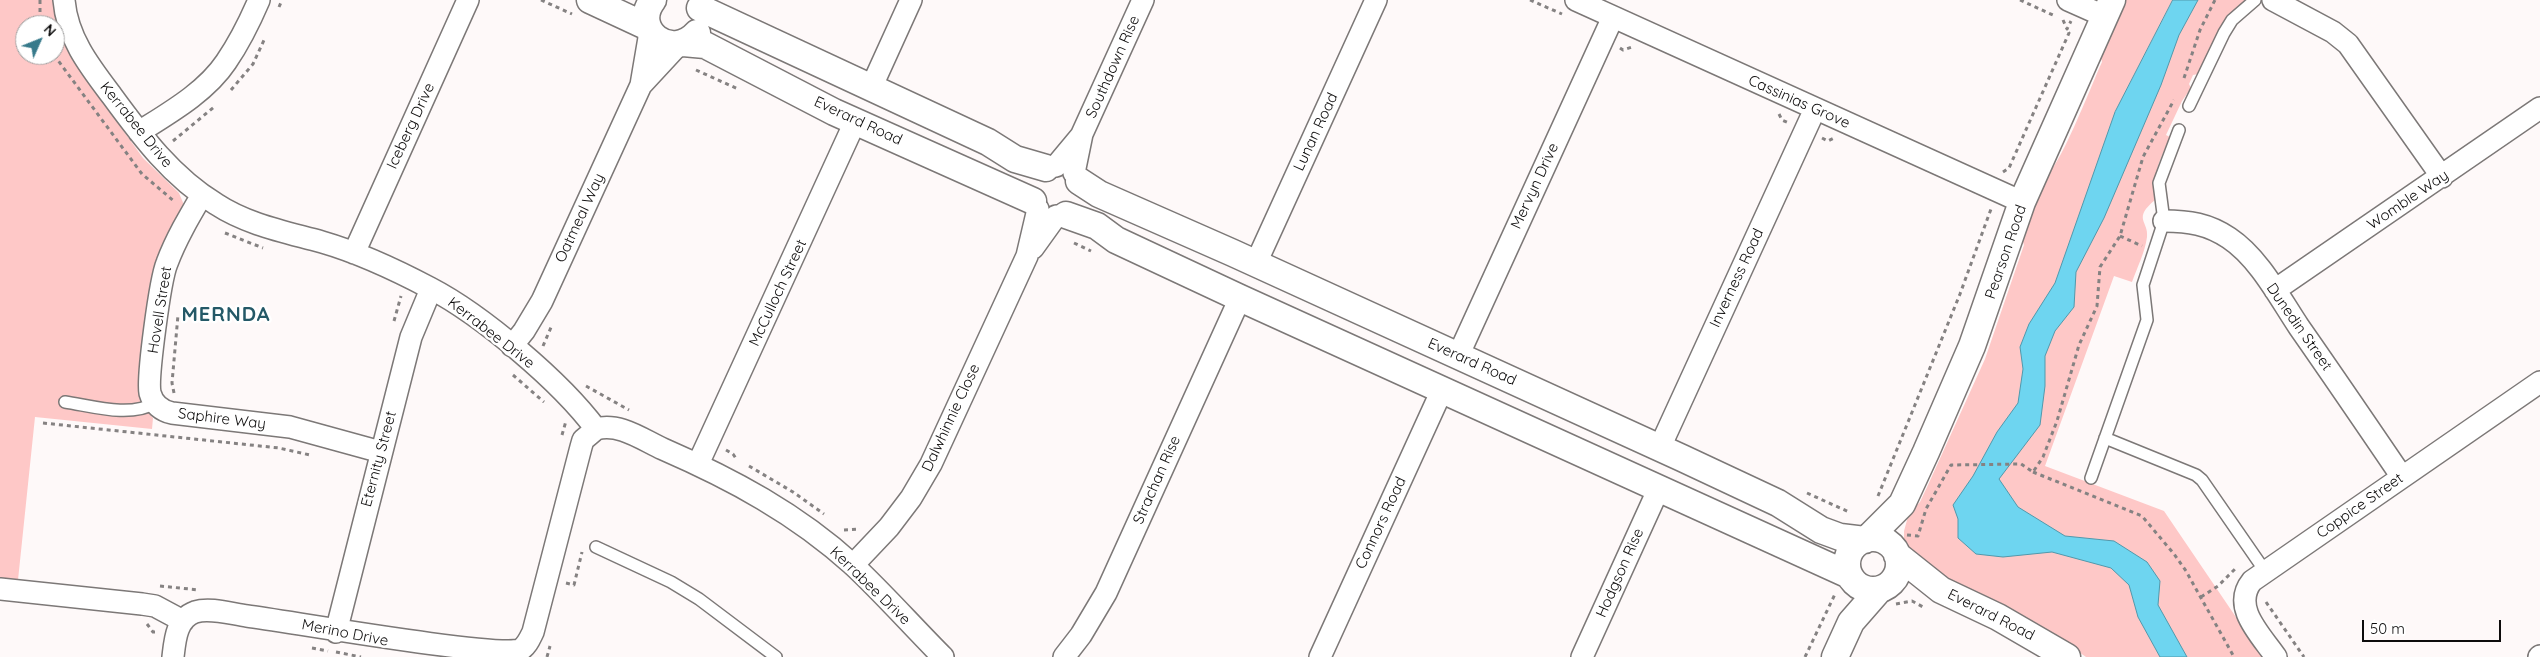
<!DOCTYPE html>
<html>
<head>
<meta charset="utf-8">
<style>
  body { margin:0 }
  #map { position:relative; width:2540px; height:657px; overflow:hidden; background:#fef9f9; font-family:Quicksand,sans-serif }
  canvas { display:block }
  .north { position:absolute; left:15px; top:15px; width:50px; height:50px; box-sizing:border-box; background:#fff; border:1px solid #9e9e9e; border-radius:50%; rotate:46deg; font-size:14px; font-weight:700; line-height:20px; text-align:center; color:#0d0c0c }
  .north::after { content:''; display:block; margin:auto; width:18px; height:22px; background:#377a8b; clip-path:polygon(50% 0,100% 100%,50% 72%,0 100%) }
  .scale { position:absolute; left:2362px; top:620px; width:139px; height:22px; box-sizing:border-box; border:2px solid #0d0c0c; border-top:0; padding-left:6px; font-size:15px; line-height:18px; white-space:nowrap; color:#0d0c0c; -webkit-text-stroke:4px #fff; paint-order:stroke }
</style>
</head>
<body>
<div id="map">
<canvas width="2540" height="657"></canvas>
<div class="north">N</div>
<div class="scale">50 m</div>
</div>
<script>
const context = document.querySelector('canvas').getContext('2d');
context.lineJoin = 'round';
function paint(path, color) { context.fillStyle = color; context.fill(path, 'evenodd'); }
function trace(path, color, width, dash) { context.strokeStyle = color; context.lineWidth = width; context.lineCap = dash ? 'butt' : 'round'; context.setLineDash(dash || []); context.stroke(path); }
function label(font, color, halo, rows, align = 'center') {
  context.font = font + ' Quicksand,sans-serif'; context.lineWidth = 5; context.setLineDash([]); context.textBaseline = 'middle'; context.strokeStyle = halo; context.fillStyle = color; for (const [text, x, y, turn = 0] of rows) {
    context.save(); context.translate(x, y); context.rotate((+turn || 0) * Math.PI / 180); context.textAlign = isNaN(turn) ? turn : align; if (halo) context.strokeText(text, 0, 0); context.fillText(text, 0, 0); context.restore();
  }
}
const green = new Path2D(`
  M0,0H53L60,36L73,61L143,158L179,193L184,205L147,411L153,418L152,429L35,417L18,580L0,578ZM25,25H55V55H25Z
  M2124,0H2245L2224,21L2198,74L2193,75L2189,84L2191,88L2182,101L2166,135L2170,137C2161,158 2151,176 2155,200C2132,219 2149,221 2147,237C2145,252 2137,268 2132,282L2114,276L2045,466L2164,511L2263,657H2086L2063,641L1939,578L1904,548V531L1909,513L1920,502L1928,485L1985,359L2024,245L2021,236L2046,175C2060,168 2093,81 2102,62L2100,52Z`);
const water = new Path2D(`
  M2173,0H2198L2179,35L2161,85L2104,218L2076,272L2074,307L2055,331L2045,356V386L2040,425L1999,479L2018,507L2065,536L2114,541L2147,562L2160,581L2158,605L2187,657H2160L2138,617L2129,585L2111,568L2052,552L2003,557L1976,554L1958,538V519L1953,505L1973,476L1997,432L2018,403L2023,369L2020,347L2029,324L2055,283L2115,112Z`);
const path = new Path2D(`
  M40,0V16L42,25
  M541,0L572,14
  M1530,0L1562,14
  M2020,0L2055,16
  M279,7L282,0
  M2063,20L2067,29L2071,21
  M1620,48L1623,50L1632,47
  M54,55L142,174L175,202
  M696,70L738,89
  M2184,78L2200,30L2215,0
  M231,90L253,64L265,38
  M1779,114L1782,120L1789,123
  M1822,138L1828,141L1834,138
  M173,141L214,107
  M2003,172L2009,168L2069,33L2067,29
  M225,233L263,248
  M2120,236L2142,246
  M1074,243L1091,251
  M394,321L401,296
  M543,346L552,325
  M513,375L544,402
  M586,386L629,410
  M174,393L172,383L178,315
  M43,423L279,448L310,455
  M562,435L566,421
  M726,450L733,454L737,460
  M749,466L793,492L824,514
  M2033,472L2142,516L2174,554L2186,571L2234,657
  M1807,493L1849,512
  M1878,496L1960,294L1991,209
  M844,530L860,529
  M1907,535L1918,536L1926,509L1951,465L2021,464L2033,472L2043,457L2057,421L2079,345L2097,306L2100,267L2120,236L2143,157L2174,100
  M566,583L574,585L582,552
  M160,586L199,590
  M2201,597L2218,586L2235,569
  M2266,602L2304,657
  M1896,604L1912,601L1925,608
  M147,624L153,632H157
  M312,648L328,651
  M336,652L361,657
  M547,657L550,646
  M1805,657L1836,592`);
const service = new Path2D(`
  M2189,106L2224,33L2232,20L2255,0
  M65,402C92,406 130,418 155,403
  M2105,438L2196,475L2202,480L2265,571
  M2091,478L2147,320L2143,285L2164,221L2159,183L2179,130
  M596,547L671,582L699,599L776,657`);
const minor = new Path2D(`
  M64,0C67,38 90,67 112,96C142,137 172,177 216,204C248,225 286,232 322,242C360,253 396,270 430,288C482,315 561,382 596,429C619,422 643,440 663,449C732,479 797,514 853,565C884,594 913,627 943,657
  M1576,0L2022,202
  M2068,0L2104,16
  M2273,0L2333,32L2348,44L2442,177
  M641,85L650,32
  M871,88L911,0
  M139,132C169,113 206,92 226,62C239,43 250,21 259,0
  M1056,166L1081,136
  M1074,173L1082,134L1143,0
  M202,195C189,217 176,239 167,263C160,280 147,378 150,393C153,404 162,411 172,413L290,427L381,452
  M2164,221C2189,221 2208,224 2229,238C2259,258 2279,297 2299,327C2334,377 2368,427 2402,477
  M1033,248L1056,216
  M354,253L468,0
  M1256,263L1376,0
  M2275,290L2540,108
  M512,346L524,331L542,301L641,85L679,44
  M1458,356L1613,17
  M1660,447L1815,109
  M698,464L855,122
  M853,565L889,527L911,498L931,464L1027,256L1038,209
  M0,589L142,604L155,606L183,621
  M336,632L411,337L431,289
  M173,657C175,640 176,619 195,612C210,607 232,614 247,616C292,622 491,657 520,650C527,646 530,638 533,632L581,447L583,440L596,429
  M1064,657L1081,635L1106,593L1240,298
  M1320,657L1442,390
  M1582,657L1659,488
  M2276,657C2261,635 2231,607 2252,581L2540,382
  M2539,657L2540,656`);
const tertiary = new Path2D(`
  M590,0L648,27
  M653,0C630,29 671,62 697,33
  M700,8L988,142L1015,159L1046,168
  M683,43L705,45L834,112L1033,201
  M1079,181L1099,194L1233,253L1682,458L1778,503L1821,530L1840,537L1865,540
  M1066,215L1097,226L1116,240L1240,298L1849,575
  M1847 564a26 26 0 1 1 52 0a26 26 0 1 1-52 0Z
  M1867,539L1902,504L1926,452L1972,346L2022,202L2112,0
  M1897,555L1941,590L1998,617L2067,657
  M1835,657L1851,622L1879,590`);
const streetNames = [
  ["Southdown Rise",1113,67,-66],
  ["Cassinias Grove",1799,102,24],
  ["Everard Road",858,121,25],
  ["Kerrabee Drive",136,125,51],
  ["Iceberg Drive",411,126,-65],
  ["Lunan Road",1316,132,-65],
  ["Mervyn Drive",1535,186,-65],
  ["Womble Way",2408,200,-34],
  ["Oatmeal Way",580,218,-65],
  ["Pearson Road",2006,252,-71],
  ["Inverness Road",1737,278,-65],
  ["McCulloch Street",778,293,-65],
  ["Hovell Street",160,310,-81],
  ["Dunedin Street",2299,327,55],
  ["Kerrabee Drive",491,333,38],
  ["Everard Road",1472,362,24],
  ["Dalwhinnie Close",951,418,-65],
  ["Saphire Way",222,419,7],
  ["Eternity Street",379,459,-75],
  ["Strachan Rise",1157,480,-66],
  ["Coppice Street",2360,506,-35],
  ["Connors Road",1381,523,-65],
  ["Hodgson Rise",1620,573,-66],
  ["Kerrabee Drive",870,586,44],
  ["Everard Road",1991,615,27],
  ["Merino Drive",345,633,11]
];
const districtNames = [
  ["MERNDA",226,315]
];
paint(green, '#fec8c7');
paint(water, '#6ed5f0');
trace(water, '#5199ac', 1);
trace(service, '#7c7877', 14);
trace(minor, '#7c7877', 24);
trace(tertiary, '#7c7877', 29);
trace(path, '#858282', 3, [4, 4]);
trace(service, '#fff', 11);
trace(minor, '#fff', 21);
trace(tertiary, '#fff', 26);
label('15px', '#0d0c0c', '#fff', streetNames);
context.letterSpacing = '1px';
label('bold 20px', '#245967', '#fff', districtNames);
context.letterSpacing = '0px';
</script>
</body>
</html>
